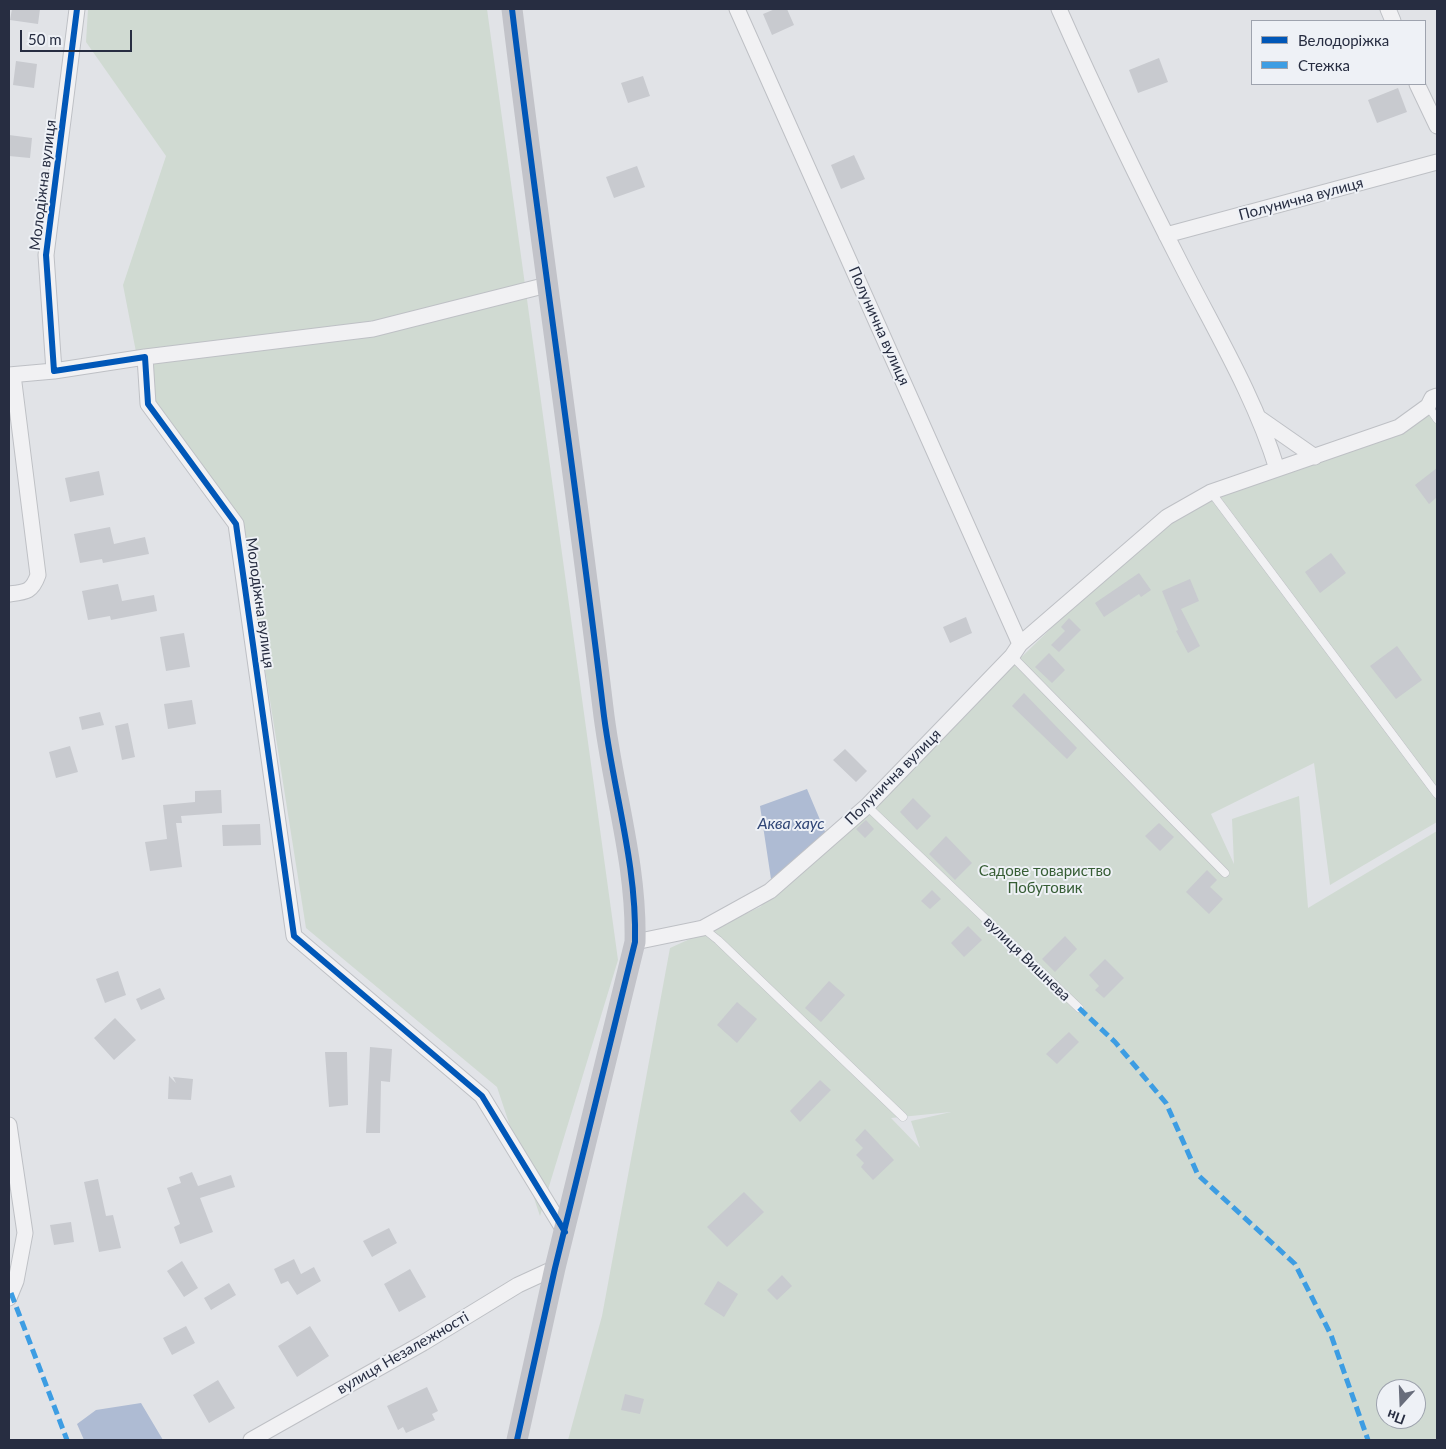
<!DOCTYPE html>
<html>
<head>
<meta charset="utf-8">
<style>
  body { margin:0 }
  #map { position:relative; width:1446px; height:1449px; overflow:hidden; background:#e1e3e7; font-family:Lato,sans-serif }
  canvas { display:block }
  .frame { position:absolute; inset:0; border:10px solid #272d41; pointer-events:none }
  .legend { position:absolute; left:1251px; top:20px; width:175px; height:65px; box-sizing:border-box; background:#eef1f6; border:1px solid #9ea3ae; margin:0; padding:6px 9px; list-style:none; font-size:15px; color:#272d41 }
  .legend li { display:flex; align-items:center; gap:10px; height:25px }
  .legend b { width:25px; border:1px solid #9ea3ae }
  .north { position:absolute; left:1376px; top:1379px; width:50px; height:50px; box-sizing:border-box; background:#eef1f6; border:1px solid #9ea3ae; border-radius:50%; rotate:200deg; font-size:14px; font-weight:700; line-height:20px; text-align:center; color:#272d41 }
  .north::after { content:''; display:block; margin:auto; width:18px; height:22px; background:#686d7b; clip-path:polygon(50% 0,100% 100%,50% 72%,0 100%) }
  .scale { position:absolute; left:20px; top:30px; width:112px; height:22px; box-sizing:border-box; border:2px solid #272d41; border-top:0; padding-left:6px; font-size:15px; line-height:18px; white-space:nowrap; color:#272d41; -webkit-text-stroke:4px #eef1f6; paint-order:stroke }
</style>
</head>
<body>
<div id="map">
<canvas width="1446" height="1449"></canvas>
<div class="frame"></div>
<ul class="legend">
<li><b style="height:6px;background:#0057b8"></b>Велодоріжка</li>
<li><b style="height:6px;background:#3d9de3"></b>Стежка</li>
</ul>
<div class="north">Пн</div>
<div class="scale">50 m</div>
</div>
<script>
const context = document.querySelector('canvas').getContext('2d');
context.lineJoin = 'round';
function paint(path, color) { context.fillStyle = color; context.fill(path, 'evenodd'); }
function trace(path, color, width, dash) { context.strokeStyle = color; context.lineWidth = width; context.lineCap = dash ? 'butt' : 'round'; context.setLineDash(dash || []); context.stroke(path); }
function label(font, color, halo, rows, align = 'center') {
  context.font = font + ' Lato,sans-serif'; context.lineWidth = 4; context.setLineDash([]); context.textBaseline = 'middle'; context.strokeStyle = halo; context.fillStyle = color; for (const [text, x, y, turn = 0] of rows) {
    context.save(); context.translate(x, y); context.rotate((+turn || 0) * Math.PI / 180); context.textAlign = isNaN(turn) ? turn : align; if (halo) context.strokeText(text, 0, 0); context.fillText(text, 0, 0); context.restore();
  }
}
const green = new Path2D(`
  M88,9H487L618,960L540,1216L497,1087L306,928L241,517L143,388L123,285L166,156L86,42Z
  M1437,410V822L1330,885L1314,763L1211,814L1234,864L1232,819L1299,796L1308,908L1437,831V1440H568L602,1316L670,948L760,907L955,722L1122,559L1193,506L1345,450ZM951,1112L911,1121L920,1148L891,1118ZM1386,1389H1416V1419H1386Z`);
const water = new Path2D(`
  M807,789L826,834L771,879L760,806Z
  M141,1403L163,1440H84L77,1424L96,1410Z`);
const building = new Path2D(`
  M12,9H40L38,24L10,20Z
  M775,9H787L794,25L772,35L763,14Z
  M1159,58L1168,82L1138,93L1129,70Z
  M16,61L37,64L34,88L13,85Z
  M643,76L650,96L628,103L621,83Z
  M1398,88L1407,112L1377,123L1368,100Z
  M9,135L32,138L30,158L9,156Z
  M854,155L865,179L841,189L831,165Z
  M637,166L645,187L614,198L606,177Z
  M1437,468V497L1429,504L1415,485Z
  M99,471L104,495L70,502L65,478Z
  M110,527L114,544L145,537L149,554L103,563L102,559L80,563L74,534Z
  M1331,553L1346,573L1320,593L1305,572Z
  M1139,573L1151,590L1141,597L1139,594L1104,617L1095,603Z
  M1190,579L1199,601L1181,609L1200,646L1188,653L1176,631L1178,630L1162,591Z
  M118,584L122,601L154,595L157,611L111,620L110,616L88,620L82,591Z
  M966,617L972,633L950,643L943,627Z
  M1069,618L1081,630L1059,652L1051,645L1065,631L1061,627Z
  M184,633L190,667L166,671L160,637Z
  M1397,646L1422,680L1396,699L1370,666Z
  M1049,653L1065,670L1052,683L1035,667Z
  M1024,693L1077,748L1067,759L1012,706Z
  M192,700L196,724L168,729L164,704Z
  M100,712L104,725L82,730L79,717Z
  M128,723L135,757L122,760L115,726Z
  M70,746L78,772L56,778L49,752Z
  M845,749L867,771L856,782L833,760Z
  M221,790L222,813L181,816L182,823H176L182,867L150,871L145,842L167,839L163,805L195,802V791Z
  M913,798L931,816L917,830L900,812Z
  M866,820L874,829L865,838L856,829Z
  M1159,823L1174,837L1160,851L1145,836Z
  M260,824L261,845L223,846L222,825Z
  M946,836L972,863L955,880L929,854Z
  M1207,870L1217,880L1210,887L1223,899L1209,914L1186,892Z
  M932,890L941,899L930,909L921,901Z
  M968,926L982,940L964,957L951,943Z
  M1065,936L1077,949L1055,972L1042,959Z
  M1105,959L1124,978L1104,998L1095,990L1099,986L1089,975Z
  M118,971L126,995L105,1003L96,979Z
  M829,981L845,995L821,1022L805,1008Z
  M160,988L165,999L141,1010L136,999Z
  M737,1002L757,1019L737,1043L717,1025Z
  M115,1018L136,1040L114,1060L94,1038Z
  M1069,1032L1079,1042L1057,1064L1046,1054Z
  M370,1047L392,1049L390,1082L381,1081L380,1133H366Z
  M325,1052H347L348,1105L329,1107Z
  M169,1076L176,1083L173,1077L193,1079L191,1100L168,1099Z
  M820,1080L831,1090L800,1122L790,1111Z
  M865,1129L894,1160L873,1180L861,1167L864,1163L856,1155L863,1148L855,1140Z
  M192,1172L198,1186L231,1175L235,1187L200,1198L213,1232L180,1244L174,1227L180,1224L167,1188L181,1183L179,1177Z
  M98,1179L106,1216L113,1215L121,1248L99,1252L84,1182Z
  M744,1192L764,1212L727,1247L707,1227Z
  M71,1222L74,1242L54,1245L50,1225Z
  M389,1228L397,1243L372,1257L363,1241Z
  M294,1259L301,1274L314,1267L321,1281L297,1295L288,1281L281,1284L274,1269Z
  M182,1261L198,1288L184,1297L167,1271Z
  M410,1269L426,1297L399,1312L384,1284Z
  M782,1275L792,1286L777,1300L767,1290Z
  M718,1281L738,1294L724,1317L704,1304Z
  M229,1283L236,1295L211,1310L204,1298Z
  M186,1326L195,1343L172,1355L163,1338Z
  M310,1326L329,1356L297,1377L278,1346Z
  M218,1380L235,1408L209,1423L193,1395Z
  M427,1387L438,1411L432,1414L435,1420L406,1433L403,1427L398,1430L387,1406Z
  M625,1394L644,1399L640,1414L621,1410Z`);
const lane = new Path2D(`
  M1428,406L1437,419
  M1211,492L1437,794
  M1012,656L1225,873
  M867,806L1079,1008
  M703,928L718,940L903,1117`);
const street = new Path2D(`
  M77,9L46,255L54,371L145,357L148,404L236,524L294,936L482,1096L565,1232
  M737,9L1020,644
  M1059,9C1097,95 1138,180 1181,264C1215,331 1255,397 1277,469
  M1388,9L1393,21
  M1417,84L1437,126
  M1166,235L1437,162
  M145,357L373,329L547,285
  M9,375L54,371
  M1259,418L1315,457
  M9,594C26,592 32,592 38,575L13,375
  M635,942L703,928L770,891L867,806L1012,656L1020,644L1167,517L1211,492L1399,427L1428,406L1432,398L1437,396
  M9,1125L25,1233L16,1281L9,1298
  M251,1440L423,1343L518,1285L555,1268`);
const secondary = new Path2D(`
  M512,9C540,242 575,475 603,708C612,787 637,862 635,942L555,1268L517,1440`);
const quiet = new Path2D(`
  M1079,1008L1115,1042L1166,1103L1198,1175L1295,1264L1331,1335L1368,1440
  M11,1293L67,1440`);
const cycleway = new Path2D(`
  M77,9L46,255L54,371L145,357L148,404L236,524L294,936L482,1096L565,1232
  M512,9C540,242 575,475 603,708C612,787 637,862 635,942L555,1268L517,1440`);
const streetNames = [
  ["Молодіжна вулиця",43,185,-83],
  ["Полунична вулиця",1301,199,-15],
  ["Полунична вулиця",879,326,66],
  ["Молодіжна вулиця",260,603,82],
  ["Полунична вулиця",893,777,-45],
  ["вулиця Вишнева",1027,959,44],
  ["вулиця Незалежності",403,1353,-30]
];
const parkNames = [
  ["Садове товариство",1045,871],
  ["Побутовик",1045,888]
];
const waterNames = [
  ["Аква хаус",791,824]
];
paint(green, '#d0dad2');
paint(water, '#aebbd3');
paint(building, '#c8cacf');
trace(lane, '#bec0c5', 9);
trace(street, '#bec0c5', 17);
trace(lane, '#f1f1f3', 8);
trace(street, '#f1f1f3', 15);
trace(secondary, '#c2c3c9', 21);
trace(quiet, '#3d9de3', 5, [10, 5]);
trace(cycleway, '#0057b8', 6);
label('15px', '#272d41', '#eef1f6', streetNames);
label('15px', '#365d34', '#eef1f6', parkNames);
label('italic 16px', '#304676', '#eef1f6', waterNames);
</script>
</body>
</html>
